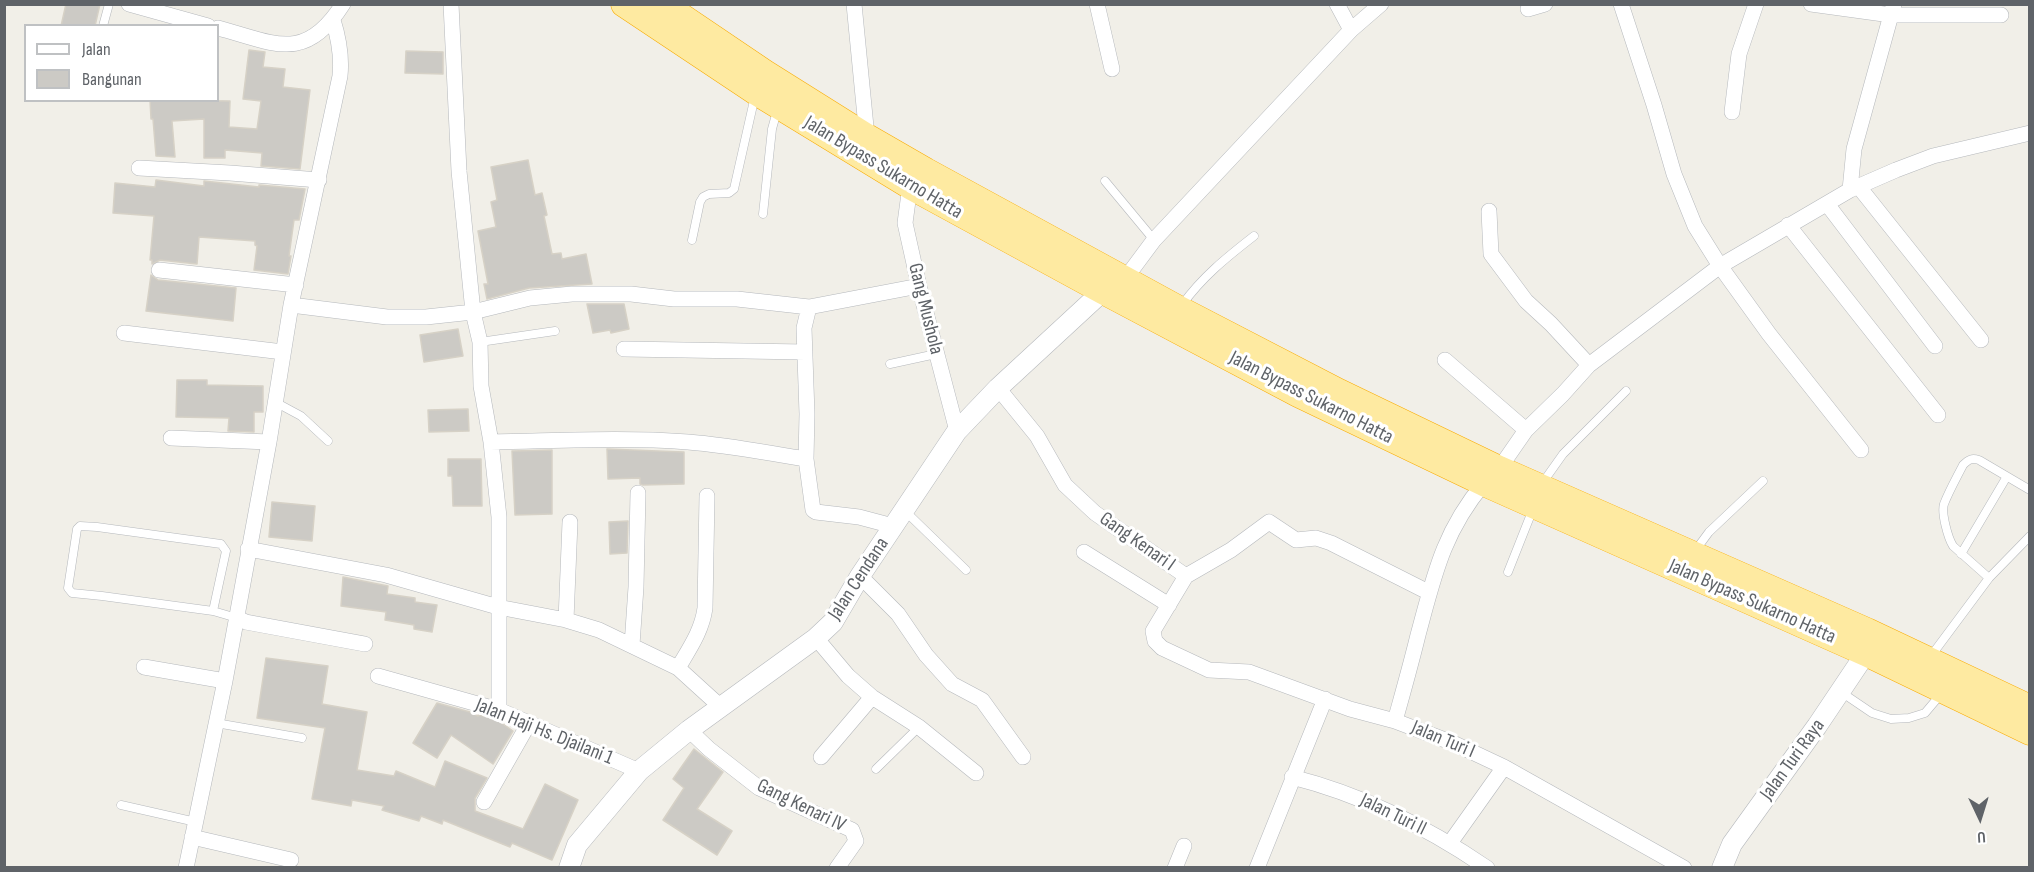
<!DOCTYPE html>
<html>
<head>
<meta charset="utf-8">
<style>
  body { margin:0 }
  #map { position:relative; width:2034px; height:872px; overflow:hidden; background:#f1efe8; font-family:"Sofia Sans Condensed",sans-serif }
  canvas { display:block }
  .frame { position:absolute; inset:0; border:6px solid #5f6368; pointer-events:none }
  .legend { position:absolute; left:24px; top:24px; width:195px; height:78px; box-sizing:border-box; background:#fff; border:2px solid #bfc1c3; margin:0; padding:8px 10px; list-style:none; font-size:18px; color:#5f6368 }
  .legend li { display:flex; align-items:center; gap:12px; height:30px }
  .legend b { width:30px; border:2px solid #bfc1c3 }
  .north { position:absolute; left:1950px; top:788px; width:60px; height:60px; -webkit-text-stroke:4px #fff; paint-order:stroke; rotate:176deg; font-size:16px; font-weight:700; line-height:24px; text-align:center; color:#5f6368 }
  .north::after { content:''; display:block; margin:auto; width:21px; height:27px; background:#5f6368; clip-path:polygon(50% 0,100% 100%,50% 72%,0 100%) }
</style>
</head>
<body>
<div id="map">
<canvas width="2034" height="872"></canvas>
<div class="frame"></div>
<ul class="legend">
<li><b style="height:8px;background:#fff"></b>Jalan</li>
<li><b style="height:16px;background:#cccac5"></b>Bangunan</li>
</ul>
<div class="north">U</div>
</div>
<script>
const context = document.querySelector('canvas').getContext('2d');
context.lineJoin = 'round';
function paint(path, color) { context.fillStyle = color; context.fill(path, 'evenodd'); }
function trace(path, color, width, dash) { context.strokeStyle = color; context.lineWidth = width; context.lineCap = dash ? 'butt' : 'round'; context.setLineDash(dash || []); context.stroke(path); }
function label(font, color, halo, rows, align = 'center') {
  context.font = font + ' "Sofia Sans Condensed",sans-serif'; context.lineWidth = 6; context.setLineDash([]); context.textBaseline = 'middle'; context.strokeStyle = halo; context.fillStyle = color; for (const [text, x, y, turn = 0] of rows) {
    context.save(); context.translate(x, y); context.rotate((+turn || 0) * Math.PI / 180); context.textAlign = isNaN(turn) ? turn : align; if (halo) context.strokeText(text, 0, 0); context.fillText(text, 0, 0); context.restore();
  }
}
const building = new Path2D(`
  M66,4H100L95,26H61Z
  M249,50L265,52L263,67L285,69L283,87L310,90L300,169L261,166L262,153L225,150V158H204V119L172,121L175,157L156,156L153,119H151L150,100L230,101L229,127L257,129L261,101L243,99Z
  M406,51L443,52V74L405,73Z
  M528,160L535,195L542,193L547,215L544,216L552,254L561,253L562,259L586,254L592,284L529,288L487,299L484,284H488L478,231L496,227L491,202L497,200L491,167Z
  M156,180L204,186V181L259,187V185L305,189L299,220H294L289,256H291L288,274L254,270L257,246L255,245V241L199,237L197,264L160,260L152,264V260H150L154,216L113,213L115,183L155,187Z
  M151,275L158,280L236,288L233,321L146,311Z
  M587,304H624L629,329L611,333L610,330L593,333Z
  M458,329L463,356L424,362L420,335Z
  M177,380H207V385L263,386V412H254V432L228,431L229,418L176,417Z
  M468,409L469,431L429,432L428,410Z
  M607,449L684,452V484L643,485L640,484V478L608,479Z
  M552,450V514L515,515L512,451Z
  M448,459H481L482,506H453L452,476H448Z
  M272,502L315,506L312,541L269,537Z
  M628,521L627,553L610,554L609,522Z
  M343,577L388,586L387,594L415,598V602L437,605L432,632L414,629V625L385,620L386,612L341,606Z
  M266,658L328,666L322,704L367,712L357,770L394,776L396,771L435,787L445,761L487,778L475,798V811L523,829L545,784L578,800L552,860L512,843L510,847L443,820L442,824L421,816L419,821L382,810L384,806L352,800L351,806L312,799L325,728L257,718Z
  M437,703L470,712L478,716L479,715L496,719L513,731L493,764L451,735L437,758L413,743Z
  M694,749L723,772L697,809L732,831L717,855L663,820L684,788L673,779Z`);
const service = new Path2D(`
  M103,26L109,4
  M1105,181L1154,240
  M763,214L772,129L777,111
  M692,240L700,202L703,197L709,194L729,193L734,189L755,96
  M1182,305C1202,277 1227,257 1254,236
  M480,342L555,331
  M890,364L936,354
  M275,402L301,416L328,441
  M1541,485L1563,454L1626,391
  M905,511L966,570
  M1695,551L1709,532L1763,481
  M1961,554L2006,478
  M1508,572L1533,509
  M1989,578L1953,546C1948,538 1941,513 1944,504C1949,491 1957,477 1963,465C1969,459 1972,458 1979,460L2030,490
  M213,611L226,551L221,544L97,527L80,526L77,529L68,588L72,593L102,596L213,611L237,618
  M1931,656L1989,578L2030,536
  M1841,692L1872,713L1891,719L1909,718L1925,713L1941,694
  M216,723L302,738
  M876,769L919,727
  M121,805L196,822`);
const minor = new Path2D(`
  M129,4L208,26
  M451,4L459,171L473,312L480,342L481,386L491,442L499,517V710
  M854,4L867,137
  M1097,4L1112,69
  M1337,4L1351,30
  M1621,4L1654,105L1674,174L1695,226L1720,266L1769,334L1861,450
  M1811,4L1891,15H2001
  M1528,9L1545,4
  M218,28C274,43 305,64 343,4
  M1732,112L1739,54L1756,4
  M139,168L230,173L319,180
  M910,186L905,223L919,286L957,431
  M1859,187L1981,340
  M1850,190L1854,149L1894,4
  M1827,204L1935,346
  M1489,211L1491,254L1526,301L1551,324L1589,365
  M1788,225L1938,415
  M159,270L296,285
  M1125,279L1154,240L1351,30L1381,4
  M291,305L387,317H426L473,312L530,298L572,294H631L674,299H737L809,307L919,286
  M809,307L804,328L807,414L806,459L813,510L816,512L859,517L893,526
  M124,333L283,352
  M624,349L805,352
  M1445,360L1526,430
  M998,388L1037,436L1065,485L1095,513L1186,576L1153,631L1155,641L1162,648L1209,670L1249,672L1350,709L1395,721L1453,743L1504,767L1684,868
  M171,438L269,442
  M491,442C557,441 622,437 688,442C728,445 767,453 806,459
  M1499,469L1526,430L1563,394L1589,365L1720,266L1850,190L1896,170L1933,156L2030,133
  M248,549L386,575L498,607L566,620L599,630L678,668L722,708
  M1084,552L1169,605
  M860,576L898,614L926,655L952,684L982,700L1023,757
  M1186,576L1231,550L1269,522L1296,540L1316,538L1331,543L1428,592
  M237,618L246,622L365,644
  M566,620L570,522
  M816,638L848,676L872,697L919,727L976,773
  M632,645L636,587L638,493
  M144,667L225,681
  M678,668C689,649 702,631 705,608L707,496
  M378,676L499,710L639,771
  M1395,721C1403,692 1411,664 1418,635C1434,576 1443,532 1484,483
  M689,730L709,749L759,788L852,830L856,841L837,868
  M821,757L872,697
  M1292,777C1363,795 1427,827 1487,868
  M484,802L529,723
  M192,837L291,860
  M1450,843L1504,767
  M186,868L225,681L269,442L291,305L340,76C342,56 339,39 333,20
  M1175,868L1184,846
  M1257,868L1325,699`);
const tertiary = new Path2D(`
  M569,868L577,845L639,771L689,730L816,638L833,622L860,576L957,431L998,388L1103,291
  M1722,868L1732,844L1817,726L1866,653`);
const trunk = new Path2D(`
  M624,4L756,92L910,186L1103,291L1298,394L1484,483L1866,653L2030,732
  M663,4L765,73L867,137L926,171L1179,309L1339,392L1499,469L1867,631L2030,708`);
const streetNames = [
  ["Jalan Bypass Sukarno Hatta",883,168,31],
  ["Gang Mushola",925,309,76],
  ["Jalan Bypass Sukarno Hatta",1311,398,27],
  ["Gang Kenari I",1137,542,35],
  ["Jalan Cendana",859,579,-57],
  ["Jalan Bypass Sukarno Hatta",1752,602,24],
  ["Jalan Haji Hs. Djailani 1",544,732,22],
  ["Jalan Turi I",1443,740,23],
  ["Jalan Turi Raya",1793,760,-54],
  ["Gang Kenari IV",801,806,26],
  ["Jalan Turi II",1393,815,26]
];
paint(building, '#cccac5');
trace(building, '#d6d1c6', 1.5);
trace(service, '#b5b8bc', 9);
trace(minor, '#b5b8bc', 16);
trace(tertiary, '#b5b8bc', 21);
trace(trunk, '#f9ab00', 27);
trace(service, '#fff', 8);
trace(minor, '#fff', 15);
trace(tertiary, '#fff', 20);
trace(trunk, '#feeaa1', 26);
label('20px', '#5f6368', '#fff', streetNames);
</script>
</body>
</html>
